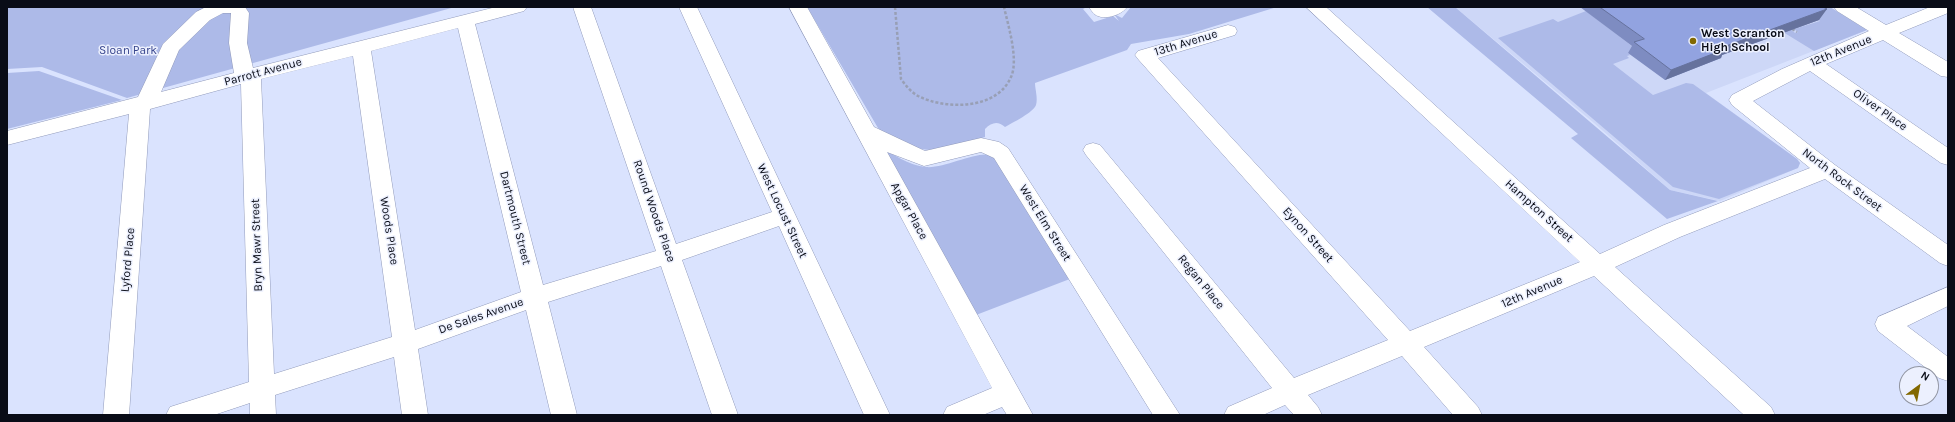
<!DOCTYPE html>
<html>
<head>
<meta charset="utf-8">
<style>
  body { margin:0 }
  #map { position:relative; width:1955px; height:422px; overflow:hidden; background:#dae3fe; font-family:Karla,sans-serif }
  canvas { display:block }
  .frame { position:absolute; inset:0; border:8px solid #090c17; pointer-events:none }
  .north { position:absolute; left:1899px; top:366px; width:40px; height:40px; box-sizing:border-box; background:#ecf0fe; border:1px solid #9195a2; border-radius:50%; rotate:32deg; font-size:11px; font-weight:700; line-height:16px; text-align:center; color:#090c17 }
  .north::after { content:''; display:block; margin:auto; width:14px; height:18px; background:#826800; clip-path:polygon(50% 0,100% 100%,50% 72%,0 100%) }
</style>
</head>
<body>
<div id="map">
<canvas width="1955" height="422"></canvas>
<div class="frame"></div>
<div class="north">N</div>
</div>
<script>
const context = document.querySelector('canvas').getContext('2d');
context.lineJoin = 'round';
function paint(path, color) { context.fillStyle = color; context.fill(path, 'evenodd'); }
function trace(path, color, width, dash) { context.strokeStyle = color; context.lineWidth = width; context.lineCap = dash ? 'butt' : 'round'; context.setLineDash(dash || []); context.stroke(path); }
function label(font, color, halo, rows, align = 'center') {
  context.font = font + ' Karla,sans-serif'; context.lineWidth = 3; context.setLineDash([]); context.textBaseline = 'middle'; context.strokeStyle = halo; context.fillStyle = color; for (const [text, x, y, turn = 0] of rows) {
    context.save(); context.translate(x, y); context.rotate((+turn || 0) * Math.PI / 180); context.textAlign = isNaN(turn) ? turn : align; if (halo) context.strokeText(text, 0, 0); context.fillText(text, 0, 0); context.restore();
  }
}
const built = new Path2D(`
  M1455,7H1830L1867,30L1706,93L1797,159L1800,163L1798,168L1720,201L1670,190L1594,123Z`);
const green = new Path2D(`
  M7,7H455L127,98L42,67L7,69Z
  M807,7H1087L1083,9L1094,22L1113,16L1119,21L1114,14L1122,18L1131,7H1277L1189,34L1131,44L1127,50L1035,83C1035,89 1038,98 1036,105C1034,112 1012,123 1005,127C998,121 992,122 985,129V137C965,143 943,153 922,149C909,147 894,138 882,132L878,128Z
  M1427,7H1455L1670,190L1718,201L1667,219L1571,138L1578,134Z
  M1814,7H1830L1867,30L1814,51L1783,32L1790,29L1795,33L1798,32L1794,29L1820,21L1806,11Z
  M1586,11L1637,50L1628,53L1630,55L1627,56L1629,58L1613,64L1653,95L1686,83L1693,84L1797,159L1800,163L1798,168L1719,199L1673,187L1498,38L1553,19L1558,22Z
  M39,71L122,100L7,129V73Z
  M877,145C892,153 909,166 926,167C944,169 980,149 993,156L1075,277L976,315Z`);
const path = new Path2D(`
  M895,7L901,79C906,86 911,92 918,96C946,110 997,110 1011,77C1019,60 1008,25 1004,7
  M1792,29L1797,32`);
const minor = new Path2D(`
  M206,7H245L249,13L247,43L253,68L496,7H527L524,11L475,24L543,285L656,251L573,7H591L676,244L772,212L679,7H697L890,415H864L779,226L682,260L738,415H712L661,266L548,302L577,415H551L526,310L418,349L428,415H402L394,357L275,395L276,415H250V403L214,415H166L170,407L249,382L241,84L150,109L129,415H103L129,114L7,145V131L138,97L163,44L196,12ZM223,13H231L229,43L234,73L161,92L179,50L210,20ZM458,28L521,292L415,330L371,51ZM353,56L392,337L274,374L261,79Z
  M789,7H807L874,127L925,151L981,138L999,142L1008,148L1180,415H1153L994,158L981,152L924,166L887,152L1033,415H1007L1002,407L983,415H943L947,407L992,388Z
  M1089,7H1127C1123,14 1106,20 1098,16C1094,15 1091,10 1089,7Z
  M1306,7H1326L1600,254L1664,225L1810,168L1732,105L1729,100L1732,95L1782,69L1869,31L1837,11L1834,7H1856L1886,25L1930,7H1948V13L1899,33L1948,62V77L1941,76L1883,40L1826,64L1948,148V165L1941,163L1810,71L1753,101L1835,165L1948,245V266L1940,263L1825,179L1680,237L1615,267L1771,407L1775,415H1744L1594,276L1424,347L1478,407L1482,415H1453L1402,356L1308,395L1318,407L1322,415H1294L1285,405L1263,415H1224L1228,407L1272,388L1086,155L1083,150L1086,145L1093,143L1100,145L1294,378L1388,340L1138,59L1135,55L1138,51L1228,25L1235,27L1237,31L1235,35L1158,58L1410,331L1580,262Z
  M1948,287V306L1907,326L1948,357V381L1939,378L1878,331L1875,324L1878,317Z`);
const wall = new Path2D(`
  M1580,7H1823L1819,20L1722,55L1721,58L1665,80L1628,53L1632,46Z`);
const shadedWall = new Path2D(`
  M1827,9L1819,20L1722,55L1721,58L1665,80L1671,70L1726,46Z`);
const building = new Path2D(`
  M1600,7H1823L1827,9L1726,46L1728,48L1671,70L1634,42L1644,39Z`);
const markers = [
  [1693,41,4,"#826800"]
];
const poiNames = [
  ["West Scranton",1701,34],
  ["High School",1701,48]
];
const streetNames = [
  ["13th Avenue",1186,43,-17],
  ["12th Avenue",1841,51,-22],
  ["Parrott Avenue",263,72,-15],
  ["Oliver Place",1880,110,35],
  ["North Rock Street",1842,180,37],
  ["Round Woods Place",654,211,71],
  ["West Locust Street",782,211,65],
  ["Apgar Place",909,211,61],
  ["Hampton Street",1539,211,42],
  ["Dartmouth Street",515,218,76],
  ["West Elm Street",1045,223,58],
  ["Woods Place",389,231,81],
  ["Eynon Street",1308,235,48],
  ["Bryn Mawr Street",257,245,-92],
  ["Lyford Place",128,260,-85],
  ["Regan Place",1201,282,51],
  ["12th Avenue",1532,292,-23],
  ["De Sales Avenue",481,316,-19]
];
const parkNames = [
  ["Sloan Park",128,51]
];
paint(built, '#cdd7f7');
paint(green, '#adbae8');
trace(minor, '#919aba', 1);
trace(path, '#989fb5', 2.5, [3, 2]);
paint(minor, '#fff');
paint(wall, '#7e8cc1');
paint(shadedWall, '#66729d');
paint(building, '#92a3e0');
trace(building, '#66729d', 1);
for (const [x, y, r, color] of markers) { const dot = new Path2D(); dot.arc(x, y, r, 0, 2 * Math.PI); context.fillStyle = color; context.fill(dot); trace(dot, '#ecf0fe', 1.5); }
label('bold 12px', '#090c17', '#ecf0fe', poiNames, 'left');
label('12px', '#090c17', '#ecf0fe', streetNames);
label('12px', '#36448c', '#ecf0fe', parkNames);
</script>
</body>
</html>
